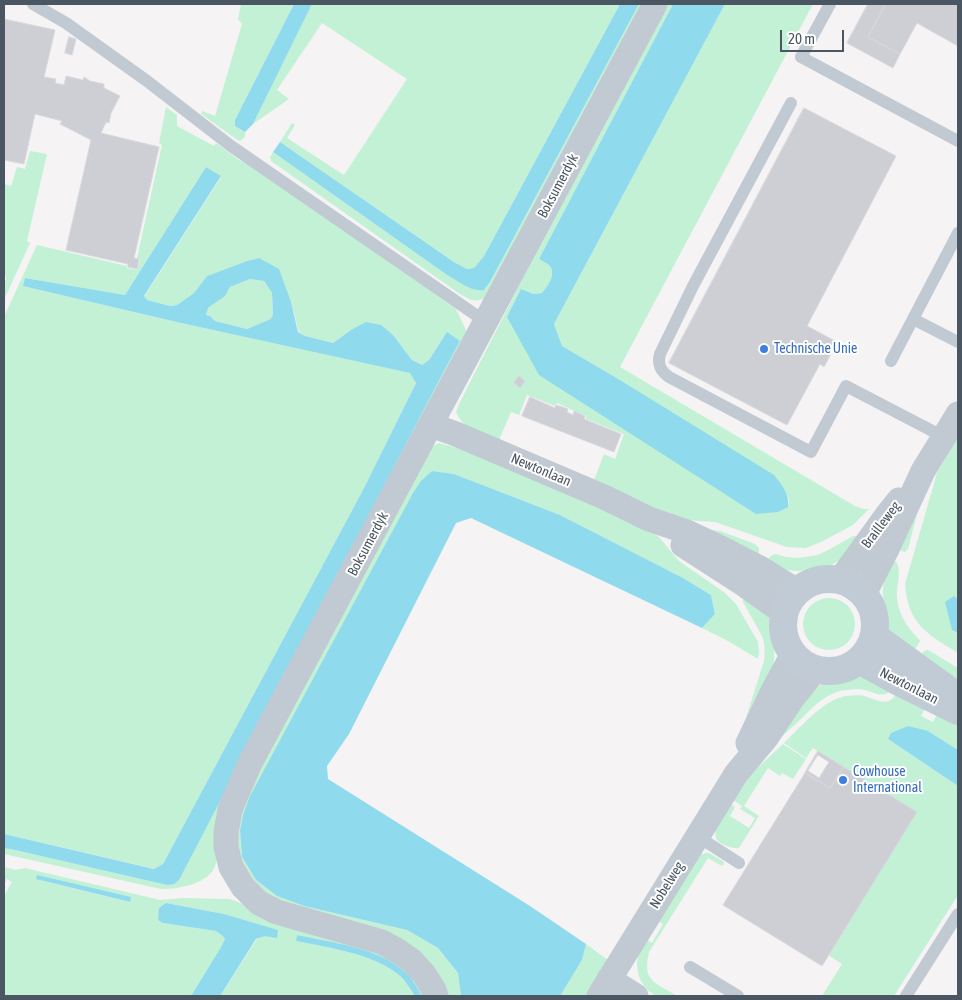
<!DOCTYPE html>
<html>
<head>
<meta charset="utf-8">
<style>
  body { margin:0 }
  #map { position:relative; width:962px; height:1000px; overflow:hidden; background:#f5f3f3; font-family:"Asap Condensed",sans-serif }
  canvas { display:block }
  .frame { position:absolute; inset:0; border:5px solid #4a5661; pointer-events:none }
  .scale { position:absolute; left:780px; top:30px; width:64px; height:22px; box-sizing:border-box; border:2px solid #4a5661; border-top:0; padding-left:6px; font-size:15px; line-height:18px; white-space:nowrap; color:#4a5661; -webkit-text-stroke:4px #fff; paint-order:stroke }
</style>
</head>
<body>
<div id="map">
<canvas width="962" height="1000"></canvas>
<div class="frame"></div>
<div class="scale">20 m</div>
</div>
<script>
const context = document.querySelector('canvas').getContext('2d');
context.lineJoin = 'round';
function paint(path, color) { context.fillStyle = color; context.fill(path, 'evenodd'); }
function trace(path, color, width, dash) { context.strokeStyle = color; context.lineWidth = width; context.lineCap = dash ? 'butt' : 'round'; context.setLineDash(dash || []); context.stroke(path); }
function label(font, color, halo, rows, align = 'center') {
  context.font = font + ' "Asap Condensed",sans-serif'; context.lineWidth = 4; context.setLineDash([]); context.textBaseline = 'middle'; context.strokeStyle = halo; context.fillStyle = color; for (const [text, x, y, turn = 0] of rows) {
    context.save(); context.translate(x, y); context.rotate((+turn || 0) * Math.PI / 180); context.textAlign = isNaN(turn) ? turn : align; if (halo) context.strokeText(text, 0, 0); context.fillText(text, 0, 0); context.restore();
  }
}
const green = new Path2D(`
  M241,4H294L235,120V126L245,132C246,137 244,139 239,141L201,114L202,111L215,116L242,24L238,19Z
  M312,4H620L484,256L474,268L467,269L454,262L280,142L292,123L295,125L287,138L344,175L407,79L322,23L277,90L289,99L253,124Z
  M639,4H646L489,297C472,303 472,301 457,292L271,161L270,157L273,152L447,275L469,287L484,290L490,282Z
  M662,4H673L539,259C542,261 548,264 550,266C556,275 548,286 543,293L533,294L507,317L788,507L789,500L784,489L615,377L562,346L554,324L725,4H813L620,367L855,506L864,509H869L853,525L823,541L806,548L787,547L715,522L671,519L594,480L604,454L615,459L624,434L586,419V416L557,403L555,406L527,395L519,415L511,412L499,440C481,433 465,432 456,412L460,402Z
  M166,107L177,115V126L214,146L216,143L239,160L251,165L456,309L466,330L467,336L217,831C217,841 218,853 216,863C211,884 179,889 161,889L4,854V848L15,850L167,885L460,341L447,333L429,360L422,365L412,360L393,335L351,330L333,343L305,336L299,332L291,302L259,258L247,261L207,276L194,293L177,305L170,306L147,300L144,297L221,177L206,167L125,295L25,278L24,286L181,323L411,373L416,383L364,488L163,864L155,869L4,834V317L37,245L127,266V268L137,270L140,259L137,258L162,145L159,143Z
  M30,151L47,154L27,241L30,243L4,300V282L6,280V276L4,275V184L11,186L17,167L25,169Z
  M250,279L264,281L272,293L273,314L271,320L247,329L215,321L210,316L206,315L208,308L224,296L230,287Z
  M958,437V599L954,596L952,630L958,633V653C927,634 908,624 905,584L937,473Z
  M439,443L461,449L611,512L658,536L679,561L725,593L736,604L758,642L759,653L758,659L728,641L702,628L715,614L711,595L683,578L560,515L454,474L432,471L243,815L240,830L242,857L256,880L277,896L304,906L407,930L438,948L458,973L461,996H446L442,985L273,902L244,874L234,829L237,810L428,449Z
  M918,510L908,549L905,552L897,549Z
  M703,529L720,531L755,544L759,548V554Z
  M853,536H857C852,543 847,553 841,559C830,569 798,574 784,569C778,567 773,563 767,560L772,555L776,554L786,557L798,558L818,555L830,549Z
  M893,559C904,567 896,584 897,597C898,608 902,620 910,629C913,633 917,637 920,641L912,654C906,649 899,644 894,638C884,627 881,595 884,581C886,574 890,566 893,559Z
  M743,597C749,601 761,608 766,613C774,624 776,655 773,668L740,737L764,661C765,652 765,644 762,636L743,602Z
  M803 624a26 26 0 1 1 52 0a26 26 0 1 1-52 0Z
  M928,650L958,668V689L921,655L924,651Z
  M859,677L868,678L892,690C882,700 871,690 859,689C853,689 846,690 840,691C822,696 810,710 797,723C786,732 776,742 766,752L812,690L827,682Z
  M897,692L927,705L921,716L933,722L939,711L958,720V750L928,731L888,739L958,786V895L894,996H822L842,964L828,955L917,812L813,748L806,758L784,743C801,727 822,701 845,696C850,696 855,695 860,695C875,698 889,710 897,692Z
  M783,744L806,759L793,779L782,773L780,776L768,768L744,806L759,816L739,848C733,849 722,845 717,840C715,837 716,833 715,831L730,804L735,807L730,816L749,828L755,818L740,809L742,806L733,800L752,773Z
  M706,853H709L724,862V864L722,866L708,858L649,952C642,982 655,982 677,996C672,996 663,998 658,996C643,992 634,971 638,957C639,951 644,945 647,940L652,943L663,924L658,921L699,855Z
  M4,867L15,870L25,868L160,900L183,898L230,899L255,909L394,957L429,996H422L414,982L376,955L352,947L297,935L296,941C329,948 372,953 399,975C406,981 410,989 415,996H220L257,939L277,930L224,914L166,903L163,923L216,931L224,936L225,939L221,947L191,996H4V896L12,882L7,879L4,884ZM36,879L130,898V902H129Z
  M586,944L608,960L586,996H560L582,960Z`);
const water = new Path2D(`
  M294,4H312L253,124L245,132L235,126V120Z
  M620,4H639L490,282L484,290C471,292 458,281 447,275L273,152L280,142L454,262L467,269L474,268L484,256Z
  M673,4H725L554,324L562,346L615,377L774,475C781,484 790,494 788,507L778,512L756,514L539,375L507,317L521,289L533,294L542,293C548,286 556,275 550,266C548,264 542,261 539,259Z
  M206,167L221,176L144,296L147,300L170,306L177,305L194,293L207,276L247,261L259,258L279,269L291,302L298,332L305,336L333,343L351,330L366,322L381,325L393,335L412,360L422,365L429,360L447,332L460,341L434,390L179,880L174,884L167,885L15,850L4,848V834L154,869L163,864L364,488L416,383L410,373L181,323L23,286L25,278L125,295ZM250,279L264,281L272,293L273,314L271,319L247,329L215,321L210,316L206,315L208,308L225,296L230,287Z
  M432,471L454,474L560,515L683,578L711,595L715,614L702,628L471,518L456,523L349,734L327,766L328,779L530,906L586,944L582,960L560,996H461L458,973L438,948L407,930L304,906L277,896L256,880L242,857L240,830L243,815L250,796L413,493L421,481Z
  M954,596L958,599V633L952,630L945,602Z
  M908,726L928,731L958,750V786L888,739L891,733Z
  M37,875L131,897L130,902L36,879Z
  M166,903L224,914L278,930L277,938L265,936L256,939L220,996H191L221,947L225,939L223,936L216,931L163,923L158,920L159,908Z
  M297,935C329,942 379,948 404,971C412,978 417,987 422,996H415C410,989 406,981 399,975C372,953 329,948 296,941Z`);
const building = new Path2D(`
  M868,4H886L868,37L900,54L893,68L847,43Z
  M886,4H958V46L917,23L900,54L868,37Z
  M4,19L55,30L44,77L56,79L55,83L64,85L66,76L83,80L84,77L90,81L104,84V88L120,96L111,113L109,123L106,122L101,133L159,147L134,258L139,259L137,269L128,267V264L66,250L91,140L60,124L62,121L35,114L24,164L4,160Z
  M69,37L76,39L72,55L65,53Z
  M804,108L896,156L807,326L837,342L824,367L820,364L787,425L669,363Z
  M519,376L525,381L520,388L514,383Z
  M530,397L555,408L556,405L568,409L567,412L573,415L574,411L585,416L584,419L621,434L614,452L522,416Z
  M818,751L844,767L830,788L805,773ZM818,755L829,762L819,778L808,771Z
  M844,767L917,812L822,966L723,905L805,773L830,788Z`);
const lane = new Path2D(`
  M33,4L66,23L147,81L231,146L486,322
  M830,4L801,57L958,141
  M791,103L693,286L660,354C657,365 661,371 669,377L811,452L846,386L944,437
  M913,319L958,342
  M891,361L958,233
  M697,836L739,863
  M690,967L738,996
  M906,996L958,914`);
const street = new Path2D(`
  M431,425L456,434L604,497L649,519L687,532L721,548L758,567L797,591
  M683,545L745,585L784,613
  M840,580L887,515L899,500
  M864,594L887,549L923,471L958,414
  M748,743L774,689L793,654
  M609,979L636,996
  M436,996L434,990L424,974L411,960L398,951L382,942L277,912L259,903L243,887L231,867L226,847V832L230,810L237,793L250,763L655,4
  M599,996L736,774L766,738L792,699L816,669`);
const secondary = new Path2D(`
  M783 625a46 46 0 1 1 92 0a46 46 0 1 1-92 0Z
  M874,636L958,697
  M859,660L899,682L958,711`);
const markers = [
  [764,349,5,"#3f7fe0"],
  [843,780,5,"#3f7fe0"]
];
const streetNames = [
  ["Boksumerdyk",558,186,-62],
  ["Newtonlaan",541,470,23],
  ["Brailleweg",881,525,-53],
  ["Boksumerdyk",368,544,-62],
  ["Newtonlaan",909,686,27],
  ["Nobelweg",667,885,-58]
];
const shopNames = [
  ["Technische Unie",774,349],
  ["Cowhouse",853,772],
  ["International",853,788]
];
paint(green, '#c3f1d5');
paint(water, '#90daee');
paint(building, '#cdcfd5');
trace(building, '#d7d9de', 1);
trace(lane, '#c1cad2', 12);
trace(street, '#c1cad2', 25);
trace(secondary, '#c1cbd6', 28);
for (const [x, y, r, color] of markers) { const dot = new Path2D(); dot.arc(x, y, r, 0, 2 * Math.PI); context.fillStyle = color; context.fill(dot); trace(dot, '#fff', 2); }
label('14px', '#4a5661', '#fff', streetNames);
label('14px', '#366cbe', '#fff', shopNames, 'left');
</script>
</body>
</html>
